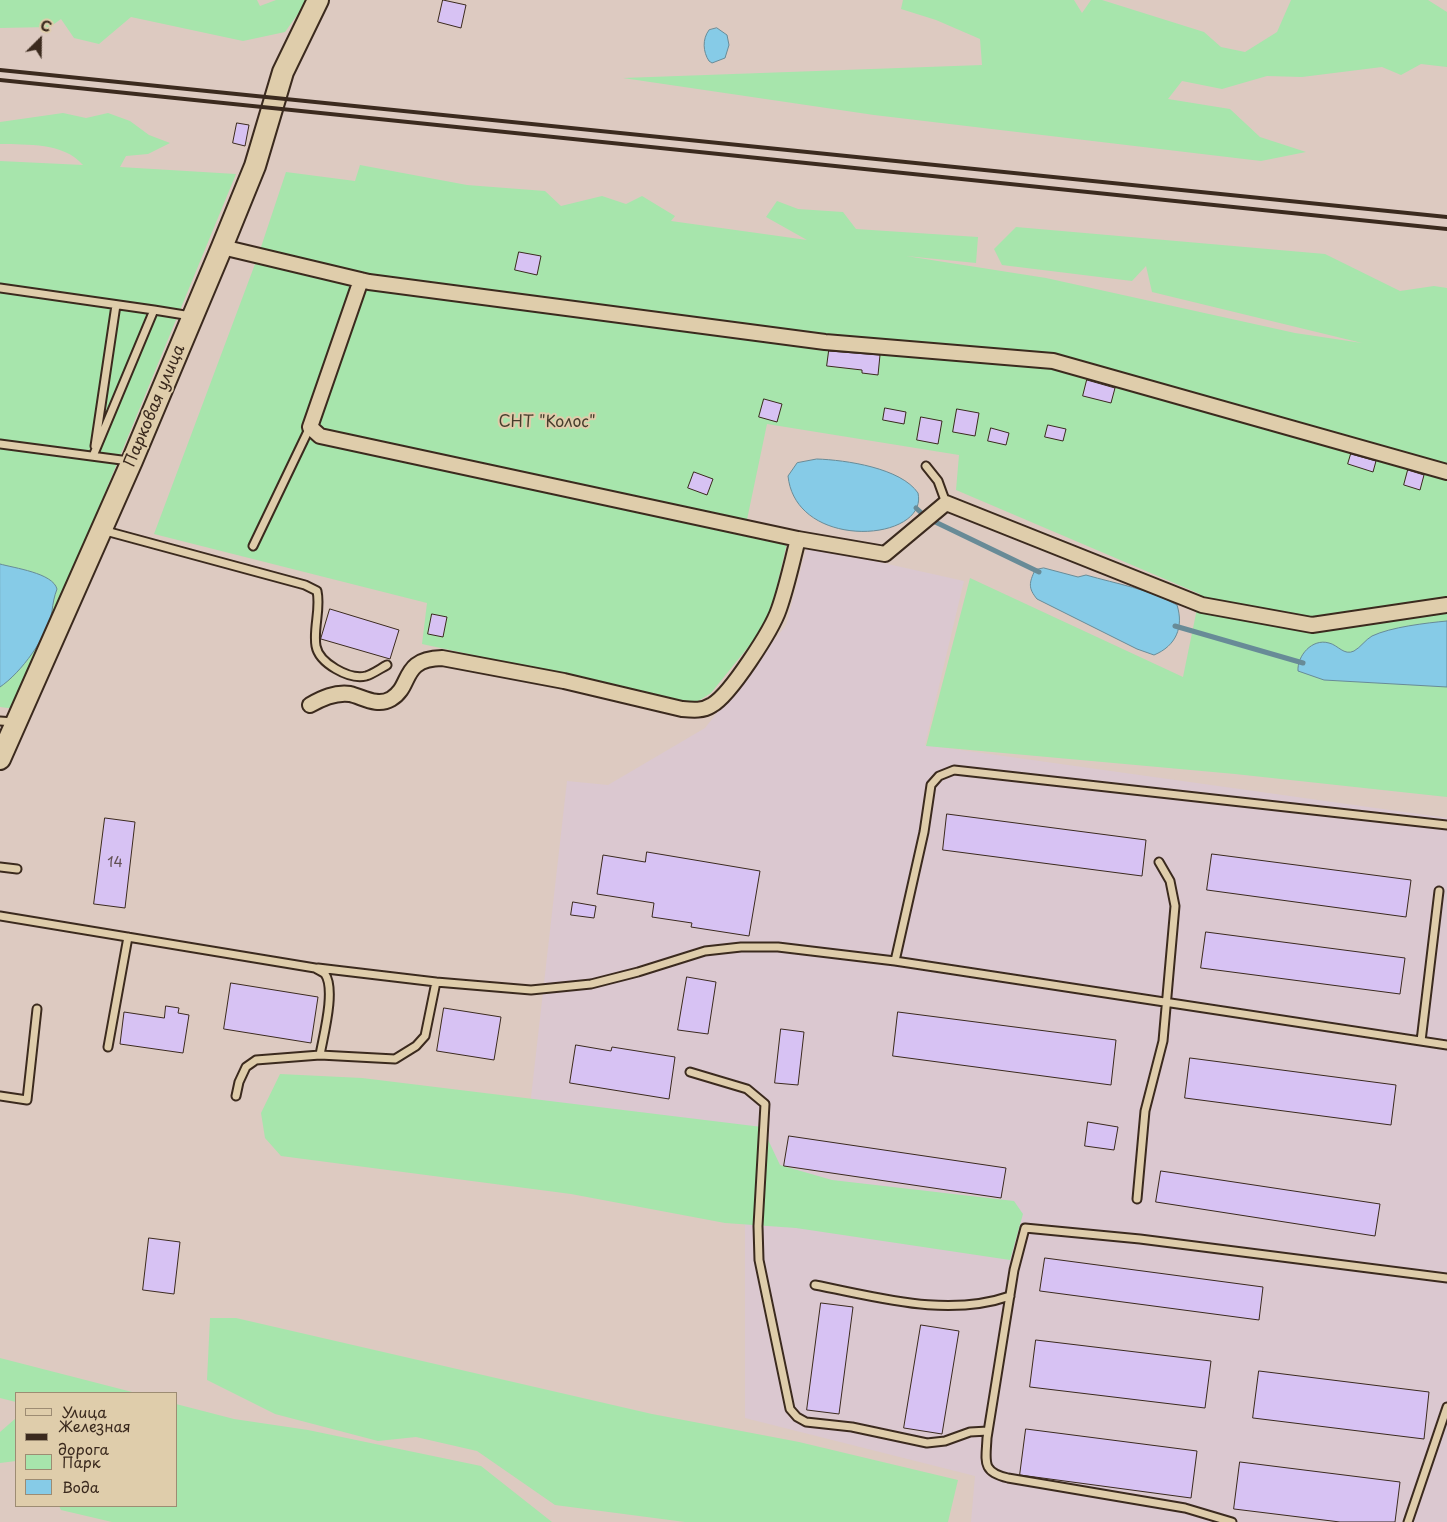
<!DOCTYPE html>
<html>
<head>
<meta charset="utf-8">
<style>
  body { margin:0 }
  #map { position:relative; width:1447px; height:1522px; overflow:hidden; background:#ddcac1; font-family:"Playpen Sans",sans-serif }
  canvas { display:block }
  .legend { position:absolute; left:15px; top:1392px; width:162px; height:115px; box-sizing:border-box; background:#dfcdab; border:1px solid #9d8c73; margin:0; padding:6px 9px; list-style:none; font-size:15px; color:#3b2a1e }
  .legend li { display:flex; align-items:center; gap:10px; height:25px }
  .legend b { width:25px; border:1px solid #9d8c73 }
  .north { position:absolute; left:15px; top:15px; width:50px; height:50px; -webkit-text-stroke:4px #dfcdab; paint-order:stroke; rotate:23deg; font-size:14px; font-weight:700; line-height:20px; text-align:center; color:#3b2a1e }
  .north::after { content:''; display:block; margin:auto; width:18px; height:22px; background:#3b2a1e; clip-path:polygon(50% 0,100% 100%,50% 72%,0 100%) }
</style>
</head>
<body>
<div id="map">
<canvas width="1447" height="1522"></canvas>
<ul class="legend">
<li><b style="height:6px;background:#dfcdab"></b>Улица</li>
<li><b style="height:6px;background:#3b2a1e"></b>Железная дорога</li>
<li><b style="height:14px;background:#a7e5ac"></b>Парк</li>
<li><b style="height:14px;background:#86cbe7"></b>Вода</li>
</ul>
<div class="north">С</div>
</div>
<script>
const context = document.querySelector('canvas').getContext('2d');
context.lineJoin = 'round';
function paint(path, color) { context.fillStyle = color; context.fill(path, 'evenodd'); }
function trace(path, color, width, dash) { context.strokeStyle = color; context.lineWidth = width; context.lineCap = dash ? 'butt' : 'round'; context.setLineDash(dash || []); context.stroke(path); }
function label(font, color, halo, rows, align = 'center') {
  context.font = font + ' "Playpen Sans",sans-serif'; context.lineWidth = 4; context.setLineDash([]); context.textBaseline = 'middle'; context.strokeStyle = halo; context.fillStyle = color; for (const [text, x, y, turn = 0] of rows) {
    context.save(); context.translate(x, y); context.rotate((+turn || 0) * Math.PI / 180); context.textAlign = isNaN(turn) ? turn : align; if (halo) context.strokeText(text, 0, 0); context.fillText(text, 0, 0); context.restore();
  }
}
const built = new Path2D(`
  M807,546L964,581L925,745L1447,818V1522H971L975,1476L745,1418V1226L740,1125L530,1106L567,781L608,785L705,728L786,625Z`);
const green = new Path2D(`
  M0,0H257L260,6L276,0H308L285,32L243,41L131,17L99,44L74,38L61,19L50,27L0,28Z
  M903,0H1074L1082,13L1091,0H1102L1204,32L1221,47L1245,52L1277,32L1291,0H1428L1447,12V67L1421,64L1401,75L1382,67L1302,77L1267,76L1222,89L1182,81L1168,99L1230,109L1260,137L1306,152L1261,161L874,115L623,78L982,65L980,39L936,20L901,9Z
  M63,113L86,118L108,113L130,121L149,135L170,143L148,154L126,156L120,167L236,174L16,709L0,707V161L83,165C63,142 28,145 0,144V122Z
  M360,165L467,185L545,191L561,206L602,196L626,204L642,196L675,216L671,221L807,240L766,217L777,201L798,209L843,212L856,229L978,237L976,263L906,256L1046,278L1295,333L1362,343L1152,292L1146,266L1132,281L1002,265L994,249L1016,227L1325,254L1400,291L1434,286L1447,288V797L1235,774L926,746L970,578L1183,677L1200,594L956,490L959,455L767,424L744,534L787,543L773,603L766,625L711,693L695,703L422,644L427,603L154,534L258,256L286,172L355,181Z
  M280,1074L362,1078L762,1127L780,1165L832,1180L1014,1201L1023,1214L1010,1260L796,1228L725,1223L571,1194L281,1156L265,1138L261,1113Z
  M210,1318H236L652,1414L799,1442L958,1480L948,1522H685L555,1505L477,1451L416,1437L378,1441L275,1414L207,1380Z
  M0,1358L136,1393H16V1402L0,1398Z
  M176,1404L234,1419L308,1430L481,1466L552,1522H112L61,1510L59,1506H176Z
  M16,1418V1461L0,1463V1432Z`);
const water = new Path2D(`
  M717,28L727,35L729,45L725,58L712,63L709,61C703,52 702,39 709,30Z
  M817,459C846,460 901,468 918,493C929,542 796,552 788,476L797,463Z
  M0,564C14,568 53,573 57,589C54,597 53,603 52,611C48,636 21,673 0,687Z
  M1044,568L1078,577L1086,575C1117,584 1149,589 1177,605C1184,627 1176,646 1154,655L1137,649L1037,599C1028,588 1029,583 1035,570Z
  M1447,621V687L1324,680L1298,671C1297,656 1312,638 1329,643C1338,645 1344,656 1354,651C1361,647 1365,640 1372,636C1391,627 1426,623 1447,621Z`);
const stream = new Path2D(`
  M916,508L927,518L1039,572
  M1175,626L1303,663`);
const building = new Path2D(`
  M443,0L466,5L461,28L438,22Z
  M237,123L249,125L245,146L233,143Z
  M519,252L541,256L537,275L515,270Z
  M829,351L880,355L878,375L862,373V370L827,366Z
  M1087,380L1115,388L1111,403L1083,396Z
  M764,399L782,404L777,422L759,417Z
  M885,408L906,412L904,424L883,420Z
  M957,409L979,413L975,436L953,432Z
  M921,417L942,421L938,444L917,440Z
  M1048,425L1066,429L1063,441L1045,437Z
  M991,428L1009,433L1006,445L988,441Z
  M1351,454L1376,461L1373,472L1348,464Z
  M1408,470L1424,475L1420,490L1404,485Z
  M694,472L713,479L707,495L688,488Z
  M330,609L399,630L390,659L321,639Z
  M432,614L447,617L443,637L428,634Z
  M947,814L1146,840L1142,876L943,850Z
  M105,818L135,822L125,908L94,904Z
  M647,852L760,871L749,936L691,927L692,923L652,917L654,903L597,894L603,855L645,862Z
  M1212,854L1411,880L1406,917L1207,890Z
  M573,902L596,906L594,918L571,915Z
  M1206,932L1405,958L1400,994L1201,968Z
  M687,977L716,982L708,1034L678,1030Z
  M231,983L318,997L311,1043L224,1029Z
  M166,1006L179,1008L178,1013L189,1015L183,1053L120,1044L124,1012L164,1018Z
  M444,1008L501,1017L494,1060L437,1051Z
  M898,1012L1116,1040L1111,1085L893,1056Z
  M781,1029L804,1032L798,1085L775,1083Z
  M576,1045L611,1051L612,1047L675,1057L669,1099L570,1083Z
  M1190,1058L1396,1085L1391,1125L1185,1098Z
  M1088,1122L1118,1127L1114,1150L1085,1146Z
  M789,1136L1006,1168L1001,1198L784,1166Z
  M1161,1171L1380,1204L1375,1236L1156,1202Z
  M149,1238L180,1242L174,1294L143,1290Z
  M1045,1258L1263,1287L1259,1320L1040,1291Z
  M821,1303L853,1307L839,1414L807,1410Z
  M921,1325L959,1331L942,1434L904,1428Z
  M1036,1340L1211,1361L1205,1408L1030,1387Z
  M1259,1371L1429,1392L1424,1439L1253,1418Z
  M1026,1429L1197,1451L1191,1498L1020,1475Z
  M1240,1462L1400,1482L1395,1522H1340L1234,1509Z`);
const lane = new Path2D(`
  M0,288L154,310L93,456
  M154,310L191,316
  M0,444L129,461
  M95,446L116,305
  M926,466L938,481L946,503
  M102,530L305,585L317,591C321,609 313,628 316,646C319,663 349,680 366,676C373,674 381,668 387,665
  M253,546L310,427
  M0,721L14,722
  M0,867L17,869
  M0,916L315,968C318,970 323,972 325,974C336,990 323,1037 320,1055
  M895,961L924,832L931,785L939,776L954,770L1447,825
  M318,968L436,982
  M1421,1041L1439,891
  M108,1047L128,937
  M690,1072L747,1089L765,1104L758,1226L759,1260L790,1409L797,1417L806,1422L852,1427L927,1443L945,1441L970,1432L988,1431
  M0,1096L27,1100L37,1009
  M236,1096L239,1082L246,1067L256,1060L320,1055L395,1059L416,1046L425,1036L436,982L531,990L591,984L638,972L705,951L741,947H778L895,961L1447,1045
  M1137,1199L1145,1111L1163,1041L1175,906L1170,881L1159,862
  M815,1285C878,1297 947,1318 1010,1296
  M1232,1522L1185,1508L1008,1478C981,1472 986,1461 987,1438L1014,1270L1025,1228L1140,1239L1447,1278
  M1408,1522L1447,1407`);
const street = new Path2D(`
  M222,247L369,282L825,342L1053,361L1447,472
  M361,280L310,427L320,436L798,539L885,554L946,503L1202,605L1312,625L1447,605
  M310,705C322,698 335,692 350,694C363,697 377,707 391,699C413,686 400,659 442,658L564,681L682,709C693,710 703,711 712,705C730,695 772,630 779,609C787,586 792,562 798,539`);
const secondary = new Path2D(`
  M0,759L132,461L222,247L255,166L283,72L318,0`);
const rail = new Path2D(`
  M0,70L1447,217
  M0,80L1447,229`);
const numberNames = [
  ["14",115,863]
];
const streetNames = [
  ["Парковая улица",155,406,-67]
];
const parkNames = [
  ["СНТ \"Колос\"",547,423]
];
paint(built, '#dbc8d0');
paint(green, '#a7e5ac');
paint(water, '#86cbe7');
trace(water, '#688b97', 1);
trace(stream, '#688b97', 5);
paint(building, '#d7c2f3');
trace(building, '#3b2a1e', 1);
trace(lane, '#3b2a1e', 11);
trace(street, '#3b2a1e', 18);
trace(secondary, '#3b2a1e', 24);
trace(lane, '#dfcdab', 7);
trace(street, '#dfcdab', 14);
trace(secondary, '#dfcdab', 20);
trace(rail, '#3b2a1e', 4);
label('14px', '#625053', null, numberNames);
label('16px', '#3b2a1e', '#dfcdab', streetNames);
label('16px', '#463d2c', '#dfcdab', parkNames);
</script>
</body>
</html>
